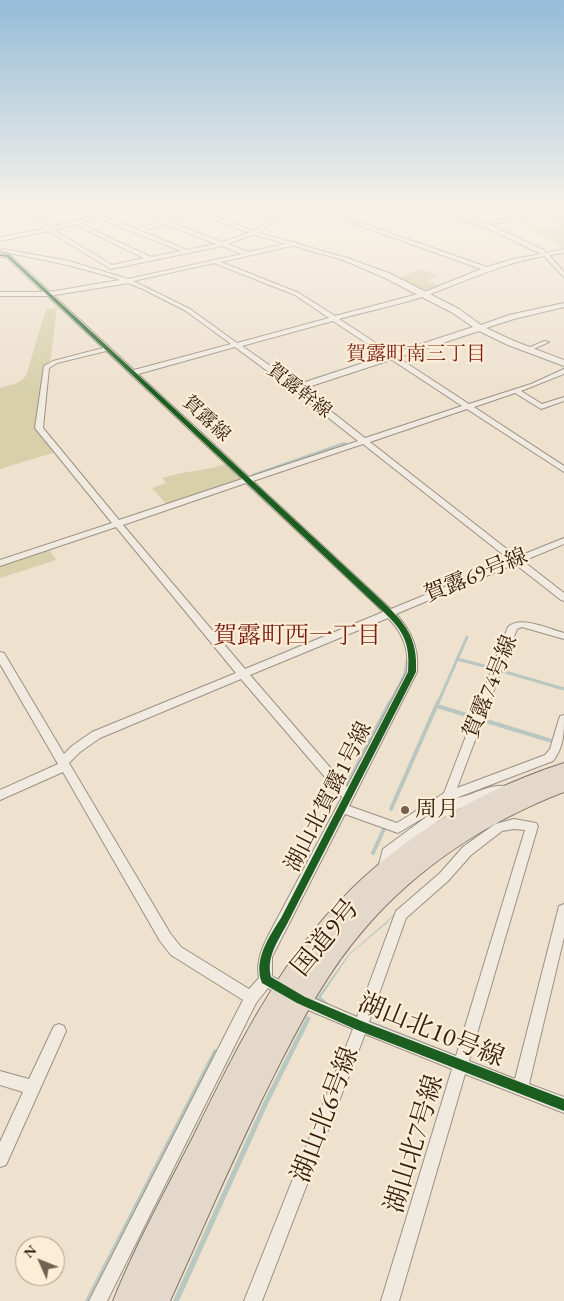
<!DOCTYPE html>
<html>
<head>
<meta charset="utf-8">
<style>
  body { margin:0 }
  #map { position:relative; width:564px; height:1301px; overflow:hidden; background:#eee1ce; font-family:"EB Garamond",serif }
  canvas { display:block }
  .north { position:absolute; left:15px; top:1236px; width:50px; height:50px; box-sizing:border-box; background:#fcedd7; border:1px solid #ac9a86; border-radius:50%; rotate:314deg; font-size:14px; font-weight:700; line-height:20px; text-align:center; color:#331d0c }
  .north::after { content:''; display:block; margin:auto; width:18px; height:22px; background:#746250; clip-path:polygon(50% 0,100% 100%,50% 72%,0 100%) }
</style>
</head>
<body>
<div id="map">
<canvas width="564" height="1301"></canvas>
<div class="north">N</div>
</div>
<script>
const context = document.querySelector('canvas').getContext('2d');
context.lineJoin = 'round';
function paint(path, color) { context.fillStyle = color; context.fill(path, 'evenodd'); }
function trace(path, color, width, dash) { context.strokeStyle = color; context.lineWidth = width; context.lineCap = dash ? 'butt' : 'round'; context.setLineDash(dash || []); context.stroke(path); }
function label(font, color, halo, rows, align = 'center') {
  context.font = font + ' "EB Garamond","Noto Serif JP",serif'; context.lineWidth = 4.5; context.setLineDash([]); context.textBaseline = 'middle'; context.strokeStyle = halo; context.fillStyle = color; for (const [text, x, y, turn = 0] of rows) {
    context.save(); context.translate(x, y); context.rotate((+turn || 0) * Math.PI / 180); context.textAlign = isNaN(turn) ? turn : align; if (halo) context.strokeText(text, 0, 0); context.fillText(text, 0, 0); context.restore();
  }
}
const green = new Path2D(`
  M531,209L564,210V250L515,218L519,217L542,231L560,229Z
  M420,269L438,275L426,281L440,286L424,290L399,278Z
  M57,308L50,364L38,420L56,452L0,469V388L18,383L26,376L46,309Z
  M226,464L241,480L167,505L152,488L166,483L162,478C184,471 205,471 226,464Z
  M48,548L56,560L0,578V565Z`);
const water = new Path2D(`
  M403,905L387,923L350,954L321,997L330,1005L517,1079L516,1083L320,1003L317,998L349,954L386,922Z
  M307,1016L311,1018L268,1104L179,1301H173L264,1101Z
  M214,1049L217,1050L88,1301H85Z`);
const streamFar2 = new Path2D(`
  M253,475L345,443`);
const streamFar1 = new Path2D(`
  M457,659L492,668
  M502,671L564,689
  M390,703L405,674L407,660
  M438,703L467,637`);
const stream = new Path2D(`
  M437,706L473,717
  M483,720L552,741
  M347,785L390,702
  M391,809L438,702
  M373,853L384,829`);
const minor = new Path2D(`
  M14,209H20L33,217L63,209H73L37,220L50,227L93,216L79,209H87L137,229L160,222L130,209C143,209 152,218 164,220C173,221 193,209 206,209L170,222L222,242L252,232L269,221L240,209H248L273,219L288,209H294L256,234L227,244L248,252L294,242L296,243V245L221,262L299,293L335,316L422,293L481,269L313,209H321L487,267L513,259L541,254L483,226L416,209H426L485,223L528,213L520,209H528L537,213L490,225L544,250L546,253L564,249V253L549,255L564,272V277L544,256C501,264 468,280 428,295C399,305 368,311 339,319L469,404L531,384L564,369V374L521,391L542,404L564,397V401L541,409L515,393L474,407L564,466V472L467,409L370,442L517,557L564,538V544L523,561L564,593V601L561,600L515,564L396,614C412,632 419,648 417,672L349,806L397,823L444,793L508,627C520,615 549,629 564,633V639L522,627L517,629L457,788L545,755L550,749L559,719L560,716L564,715C564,733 564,747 553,761L456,798C471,797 492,781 509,787L511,790L509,793C498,797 486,797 475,802C444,813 418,836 393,856L387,876L383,877L379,876L377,872L383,849L433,812L398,833L345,814L272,957V976L291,987L293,992L291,997L286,998L268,988L256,1003L107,1301H89L243,1000L171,955L160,941L63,772L0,800V790L58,764L0,664V652L4,653L64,754L72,746L92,732L236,673L116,527L0,566V560L112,523L35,428L44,366L53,361L103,348L6,257H0V253L10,255L134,370L231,344L186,311L143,289L115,278L68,265L0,251L3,249L69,261L128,279L242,254L222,246L111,269L48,231L0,241V237L44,229ZM98,218L181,251L151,257L79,223ZM74,224L144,258L112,265L54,230ZM165,224L216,244L187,250L141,231ZM214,263L295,295L329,318L237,343L190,309L133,281ZM333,321L462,406L365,438L299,386L242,346ZM235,347L293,390L358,441L249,477L138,374ZM106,351L242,479L119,520L43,428L49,368L57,363ZM363,444L510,560L391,609L253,481ZM246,483L375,604L383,612L245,669L123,525ZM388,618C404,634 409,650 407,672L347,787L250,675ZM241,679L342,797L267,938C261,951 256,963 259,978L249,989L181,947L170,933L69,763L80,752L100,738Z
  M544,341L549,342L529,351L524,350Z
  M514,819L536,823L538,826L469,1061L515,1079L558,910L559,906L564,904V937L529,1084L564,1097V1113L465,1074L399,1301H381L452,1069L365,1034L262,1301H244L353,1029L294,1004L292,999L294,994L299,992L357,1017L396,911L440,873L463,847L495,824ZM514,829L525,830L456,1056L369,1022L406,918L448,881L471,855L502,831Z
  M59,1024L64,1026L66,1031L6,1165L0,1167V1142L23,1092L0,1085V1071L29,1079L54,1026Z`);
const tertiary = new Path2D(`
  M185,209H195L256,232L347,258L391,274L459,309L481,325L509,315L564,303V307L514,319L486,328L514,341L564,360V366L508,345L479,331L299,390H293V386L473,327L453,313L385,278L343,260L252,234Z
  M126,279H129V283L49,296H0V292H49Z`);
const trunk = new Path2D(`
  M564,763V792C489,821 420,865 366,927C328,970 302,1020 276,1071C238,1146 205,1224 170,1301H142L146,1292L142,1301H113C136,1244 166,1190 194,1135C225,1072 256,1008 298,951C363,861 458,797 564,763Z`);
const cycleway = new Path2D(`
  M0,254L9,255L381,600C405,623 418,637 416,672L287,924C278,941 266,957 271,977L305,997L364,1022L564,1099V1111L357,1030L297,1003L262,983C253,960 269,937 281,918L408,672C411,637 399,626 375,604L7,257L0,256Z`);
const markers = [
  [405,810,5,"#746250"]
];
const farStreetnames = [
  ["賀露幹線",299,391,38],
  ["賀露線",206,419,43]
];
const farNeighbourhoodnames = [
  ["賀露町南三丁目",416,355]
];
const streetNames = [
  ["賀露69号線",476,576,-22],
  ["賀露74号線",491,687,-68],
  ["湖山北賀露1号線",329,797,-63]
];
const poiNames = [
  ["周月",415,810]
];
const neighbourhoodNames = [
  ["賀露町西一丁目",297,636]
];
const nearStreetnames = [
  ["国道9号",326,938,-51],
  ["湖山北10号線",431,1031,22],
  ["湖山北6号線",326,1115,-69],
  ["湖山北7号線",415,1144,-73]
];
paint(green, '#d7d0ab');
paint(water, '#b9c7c1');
trace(streamFar2, '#b9c7c1', 2.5);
trace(streamFar1, '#b9c7c1', 3);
trace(stream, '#b9c7c1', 4);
trace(minor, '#9b9184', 2);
trace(tertiary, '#9b9184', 2);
trace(trunk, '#80766a', 2);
paint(minor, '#f0eae0');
paint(tertiary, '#f0eae0');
paint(trunk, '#e3d8ca');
paint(cycleway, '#1b5e20');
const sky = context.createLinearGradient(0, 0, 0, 392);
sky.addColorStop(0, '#95bcd8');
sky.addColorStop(0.53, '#f7f2e9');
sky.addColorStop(1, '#f7f2e900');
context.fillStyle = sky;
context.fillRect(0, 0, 564, 392);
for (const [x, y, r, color] of markers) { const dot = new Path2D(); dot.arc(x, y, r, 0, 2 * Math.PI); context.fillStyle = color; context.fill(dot); trace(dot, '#fcedd7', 2); }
label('19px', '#331d0c', '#fcedd7', farStreetnames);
label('20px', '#7a1f14', '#fcedd7', farNeighbourhoodnames);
label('22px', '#331d0c', '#fcedd7', streetNames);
label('22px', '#331d0c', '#fcedd7', poiNames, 'left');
label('24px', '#7a1f14', '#fcedd7', neighbourhoodNames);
label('26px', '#331d0c', '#fcedd7', nearStreetnames);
</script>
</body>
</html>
